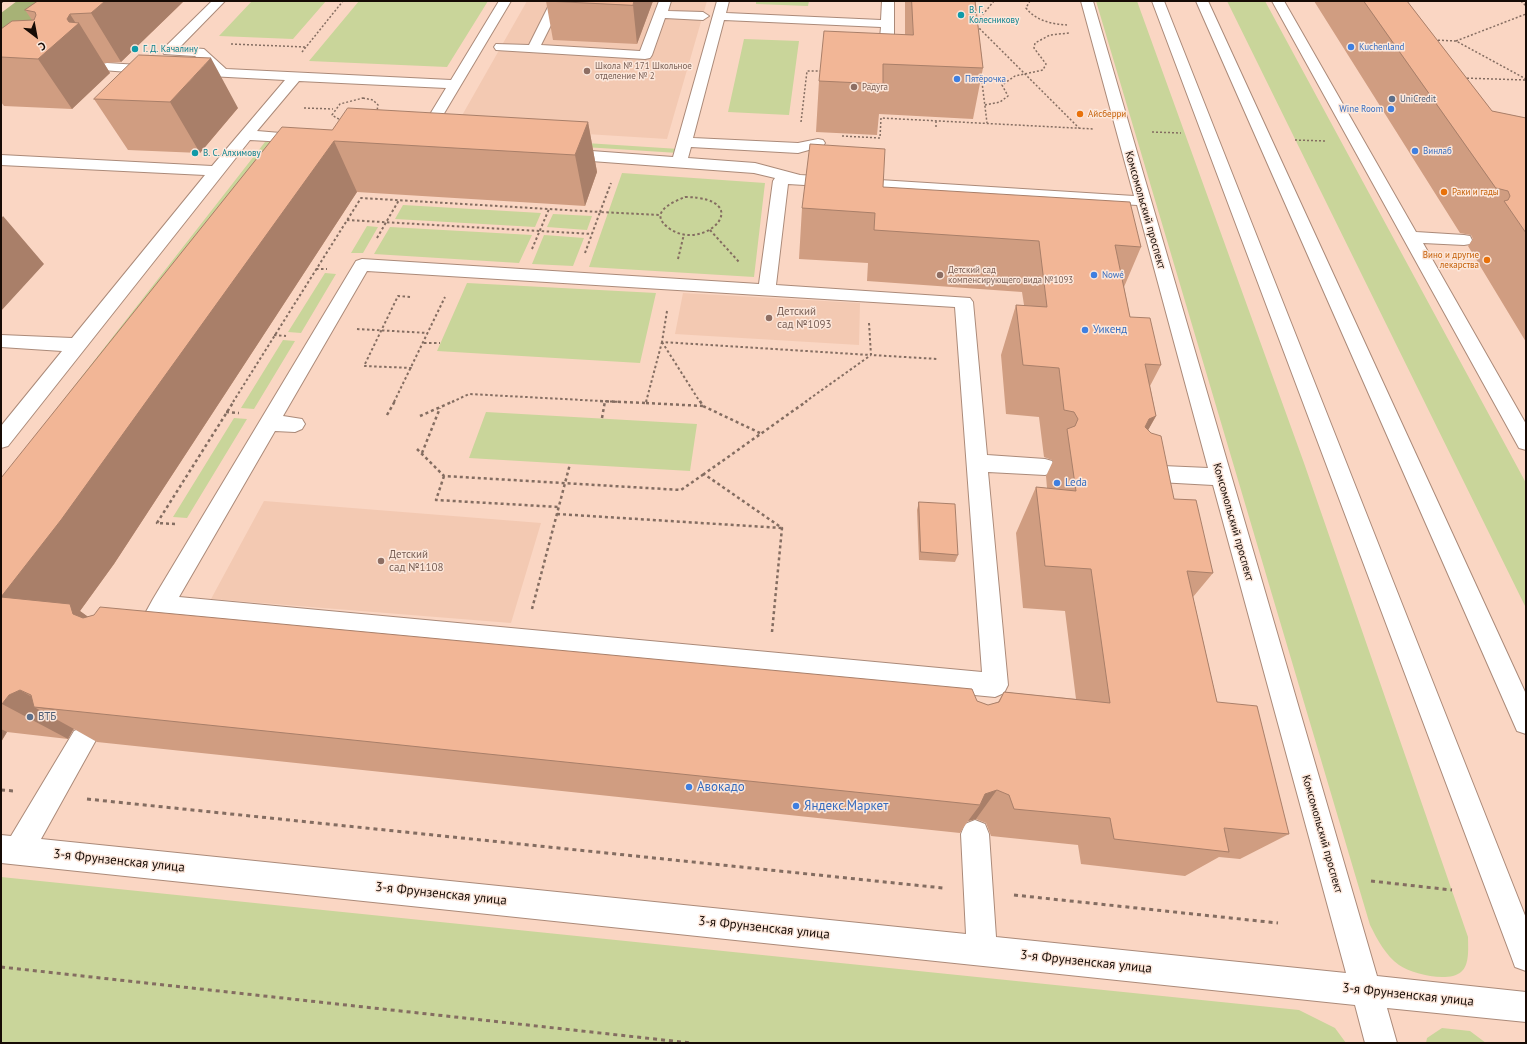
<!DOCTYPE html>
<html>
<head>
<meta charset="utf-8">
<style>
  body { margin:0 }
  #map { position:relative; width:1527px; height:1044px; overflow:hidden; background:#fad6c3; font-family:"PT Sans",sans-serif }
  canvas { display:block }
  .frame { position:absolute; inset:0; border:2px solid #160b05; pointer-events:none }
  .north { position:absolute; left:16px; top:16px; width:40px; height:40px; -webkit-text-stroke:3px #fce7db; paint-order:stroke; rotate:148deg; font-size:11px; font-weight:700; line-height:16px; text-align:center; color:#160b05 }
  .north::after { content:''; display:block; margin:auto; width:14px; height:18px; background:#160b05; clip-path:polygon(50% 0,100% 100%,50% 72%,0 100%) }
</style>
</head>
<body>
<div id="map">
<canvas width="1527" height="1044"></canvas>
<div class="frame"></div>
<div class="north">С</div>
</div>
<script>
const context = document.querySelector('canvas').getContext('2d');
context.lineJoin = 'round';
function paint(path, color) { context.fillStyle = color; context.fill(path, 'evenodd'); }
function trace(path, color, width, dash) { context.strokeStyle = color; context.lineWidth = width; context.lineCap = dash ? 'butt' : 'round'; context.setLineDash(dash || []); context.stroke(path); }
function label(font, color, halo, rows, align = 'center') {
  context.font = font + ' "PT Sans",sans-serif'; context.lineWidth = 3; context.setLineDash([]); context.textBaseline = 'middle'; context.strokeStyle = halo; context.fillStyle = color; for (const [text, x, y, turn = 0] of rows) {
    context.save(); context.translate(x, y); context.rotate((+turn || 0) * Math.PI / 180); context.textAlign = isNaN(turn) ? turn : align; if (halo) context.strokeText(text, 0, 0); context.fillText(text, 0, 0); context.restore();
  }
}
const built = new Path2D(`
  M527,1H707L667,139L456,126Z
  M683,293L860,303L859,345L675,334Z
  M264,501L541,523L511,623L211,599Z`);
const green = new Path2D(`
  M252,1H326L293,39L219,36Z
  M359,1H488L447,67L309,61Z
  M756,1H809L808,6L756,4Z
  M1096,1H1137L1304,463L1468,937C1468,947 1470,965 1461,972C1448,983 1412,974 1399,965C1386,956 1377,939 1370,925Z
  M1227,1H1265L1526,483V608Z
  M744,39L799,41L789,115L728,112Z
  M430,133L679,149L678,153L428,137Z
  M265,142H272L1,480Z
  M622,173L765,183L754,277L589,267Z
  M403,205L541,213L535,227L395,219Z
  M553,214L592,216L587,230L547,227Z
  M367,226L378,227L363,253H351Z
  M390,227L532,235L519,263L374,254Z
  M544,235L584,238L573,266L532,264Z
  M325,273L336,274L301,333L288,332Z
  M467,283L656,293L640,363L437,351Z
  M283,340L295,341L254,409L241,408Z
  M486,412L697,424L690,471L469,458Z
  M234,418L247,419L187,518L173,517Z
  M1,877L1299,1010L1335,1028L1346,1043H1Z
  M1442,1028L1470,1031L1486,1043H1426L1427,1038Z`);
const forest = new Path2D(`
  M17,1H94L1,55V13Z`);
const pathFar3 = new Path2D(`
  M994,1L975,24L1079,128
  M1030,1L1026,8C1036,21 1052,24 1067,25
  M1521,1L1526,6
  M1,3L4,1
  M1434,40L1456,41L1526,79
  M1456,41L1526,14
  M231,44L305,47
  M302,52L343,1
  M981,74L987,123
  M1463,78L1526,80
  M363,98L373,100L378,105L377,111C363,121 347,126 332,115L340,104Z
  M985,105L1000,102L1008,96L1002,85L1015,76L1043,70L1046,64L1034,48L1035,43L1050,35L1069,33
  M304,108L333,109
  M936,121V127
  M801,122L807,71H823
  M1152,132L1181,133
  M842,136L880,138L881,118L1094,129
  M1295,140L1326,141`);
const pathFar2 = new Path2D(`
  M685,197C757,198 706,253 670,229C647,213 671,203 685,197Z
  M347,220L592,234
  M710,230L739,262
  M377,238L399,200
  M532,249L549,209
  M585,253L600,212L660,215
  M678,259L684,234
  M316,269H327
  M410,297L398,296L364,366L412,368
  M667,311L662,342L870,355
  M869,323L871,355L938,359
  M357,329L428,333
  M274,335L286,336
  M662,342L700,402
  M424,343H440
  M233,402L361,198L600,212L611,183
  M394,402L445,297
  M452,402L469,394L620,402
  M646,402L662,342
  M805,402L871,355`);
const pathFar1 = new Path2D(`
  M600,401L646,403L647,401
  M700,401L703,406L760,433
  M646,403L703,406
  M226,412L239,413
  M387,415L395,401
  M420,416L454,401
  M602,418L605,401
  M417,449L444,476L681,490L704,474
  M422,453L440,408
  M444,476L436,500L559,507
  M557,514L782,528
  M175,524L157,523L234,401
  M532,609L570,464
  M772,632L782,528L704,474L807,401`);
const path = new Path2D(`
  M1,790L14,791
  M87,799L943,888
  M1371,881L1452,890
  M1014,895L1278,923
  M1,967L691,1043`);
const minor = new Path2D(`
  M212,1H225L180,47L204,49L226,69L451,80L499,1H511L427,142H417L415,139L446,88L299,81L257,131L304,135L309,136L311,139L309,142L304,143L250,140L8,446L1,448V426L62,351L1,347V335L72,338L205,175L1,165V155L212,166L285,80L190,75L185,74L183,71L185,68H209L195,56L164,54L162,51L164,48Z
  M551,1H563L541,45L640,51L659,1H671L668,11L703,12L709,16L703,20L665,18L652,55L650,58L645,59L496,50L494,47L496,44L529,45Z
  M717,1H729L726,13L881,20L882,1H894V38L887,42L882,41L880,38L881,27L724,20L693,138L798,143L818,139L823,140L825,143L823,146L798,153L691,147L688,158L755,163L800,175L1134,196L1081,1H1093L1377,976L1526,992V1022L1387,1008L1397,1043H1365L1355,1005L1,863V835L11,836L74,731L83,727L92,731L96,740L41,839L966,934L961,834L965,824L975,820L985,824L989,834L996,937L1346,973L1213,485L1140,481L1133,479L1129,473L1133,467L1140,465L1208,468L1137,205L788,184L776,285L970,298L973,302L987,455L1045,459L1052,461L1055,467L1052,473L1045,475L988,472L1008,685L1004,693L995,697L167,617L152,647L143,650L134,647L131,639L153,599L356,261L362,259L759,284L773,181L775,178L754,173L564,159L559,157L556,154L559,151L564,149L673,157ZM367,271L955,307L982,672L179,597L275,431L295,432L302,429L305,424L302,419L283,416Z
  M1272,1H1284L1416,232L1464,235L1470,236L1472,240L1470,244L1464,245L1423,243L1526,424V450L1519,448Z
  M107,63L155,66L160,67L162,70L160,73L155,74L102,70L100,67L102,64Z`);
const major = new Path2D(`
  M1152,1H1164L1526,918V971L1515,967L1511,956Z
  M1196,1H1208L1526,694V734L1517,731Z`);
const wall = new Path2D(`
  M38,1H184L121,62L104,63L110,73L72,109L4,106L1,102V29L32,20L25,10Z
  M546,1H653L637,44L553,40Z
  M905,1H975L983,68L973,119L879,114L877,135L816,132L819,81L905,35Z
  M1314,1H1407L1492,111L1526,118V342L1468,246L1473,239L1471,235L1460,233Z
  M139,55L238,108L200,153L128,150L94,99Z
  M588,122L597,172L585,206L357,192L114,564L80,611L88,617L977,701L988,705L998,702L1004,692L1076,699L1065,611L1023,608L1016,533L1036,487L1047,488L1046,476L1053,461L1052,460L1044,457L1039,417L1006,414L1001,355L1016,305H1024L1022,292L867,281L868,263L799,259L802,208L883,187L1141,247L1124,287L1130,317L1161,365L1150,386L1156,416L1148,430L1174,499L1213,573L1193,597L1217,702L1289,834L1240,859L1219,857L1185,876L1081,864L1078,845L991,836L986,823L976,819L968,821L960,833L97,742L74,729L73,730L68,739L7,732L1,742V478L332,130Z
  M919,502L958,555L955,562L919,560L917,510Z`);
const shadedWall = new Path2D(`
  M105,1H184L121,62L91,13Z
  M634,1H653L637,44L633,5Z
  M70,14L77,25L79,23L110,73L72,109L38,59L67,19Z
  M211,58L238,108L200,153L170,102Z
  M588,122L597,172L585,206L575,155Z
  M334,141L357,192L114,564L80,611L126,644L1,597Z
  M3,216L44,264L1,311V219Z
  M1156,416L1129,464L1123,466L1149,419Z
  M20,690L55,710L34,707L74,729L73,730L68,739L2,704L9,695Z
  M1,729L7,732L1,742Z
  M997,790L976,819L968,821L980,805L985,794Z`);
const building = new Path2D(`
  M38,1H105L91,13L70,14L67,19L69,22L79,23L38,59L1,57V29L12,21L34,20L36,15L35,12L25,10Z
  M546,1H634L633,5Z
  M912,1H975L983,68L883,64V84L819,81L824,31L913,35Z
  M1364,1H1407L1492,111L1526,118V233L1504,201L1508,200L1510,196L1508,191L1496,188Z
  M139,55L211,58L170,102L94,99Z
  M348,108L588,122L575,155L334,141L61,520L1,597L70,604L73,614L83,618L94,615L100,607L972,689L977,701L988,705L999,702L1004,692L1110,703L1091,569L1045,566L1036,487L1076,491L1067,429L1075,426L1078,419L1074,412L1064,410L1059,368L1023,365L1016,305L1047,307L1039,241L874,230L875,213L802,208L810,144L885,149L883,187L1130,202L1141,247L1115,245L1130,317L1150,318L1161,365L1145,364L1156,416L1149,419L1145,427L1151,433L1161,436L1174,499L1196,500L1213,573L1187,571L1217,702L1257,706L1289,834L1224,828L1229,852L1114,839L1110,818L1014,809L1009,795L997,790L985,794L980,805L34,707L31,695L20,690L9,695L2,704H1V478L282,127L332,130Z
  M919,502L955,504L958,555L921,552Z`);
const markers = [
  [961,15,4,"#0f9aa8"],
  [1351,47,4,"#3f7fe0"],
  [135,49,4,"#0f9aa8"],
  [587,71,4,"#8d6e63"],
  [957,79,4,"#3f7fe0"],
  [854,87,4,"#8d6e63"],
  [1392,99,4,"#5c6f8a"],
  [1391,109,4,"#3f7fe0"],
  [1080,114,4,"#e8710a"],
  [1415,151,4,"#3f7fe0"],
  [195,153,4,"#0f9aa8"],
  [1444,192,4,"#e8710a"],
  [1487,260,4,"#e8710a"],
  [940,275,4,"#8d6e63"],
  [1094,275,4,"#3f7fe0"],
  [769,318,4,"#8d6e63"],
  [1085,330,4,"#3f7fe0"],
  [1057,483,4,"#3f7fe0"],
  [381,561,4,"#8d6e63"],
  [30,717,4,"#5c6f8a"],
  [689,787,4,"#3f7fe0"],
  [796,806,4,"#3f7fe0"]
];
const farCulturenames = [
  ["В. Г.",969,10],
  ["Колесникову",969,20],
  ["Г. Д. Качалину",143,49],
  ["В. С. Алхимову",203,153]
];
const farShopnames = [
  ["Kuchenland",1359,47],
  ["Пятёрочка",965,79],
  ["Wine Room",1383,109,"right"],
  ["Винлаб",1423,151],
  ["Nowé",1102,275]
];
const farEducationnames = [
  ["Школа № 171 Школьное",595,66],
  ["отделение № 2",595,76],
  ["Радуга",862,87],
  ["Детский сад",948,270],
  ["компенсирующего вида №1093",948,280]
];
const farServicenames = [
  ["UniCredit",1400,99]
];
const farFoodnames = [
  ["Айсберри",1088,114],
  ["Раки и гады",1452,192],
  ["Вино и другие",1479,255,"right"],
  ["лекарства",1479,265,"right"]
];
const streetNames = [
  ["Комсомольский проспект",1145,210,74],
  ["Комсомольский проспект",1233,522,74],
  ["Комсомольский проспект",1322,834,74]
];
const educationNames = [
  ["Детский",777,312],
  ["сад №1093",777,325],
  ["Детский",389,555],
  ["сад №1108",389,568]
];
const shopNames = [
  ["Уикенд",1093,330],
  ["Leda",1065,483]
];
const serviceNames = [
  ["ВТБ",38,717]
];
const nearShopnames = [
  ["Авокадо",697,787],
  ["Яндекс.Маркет",804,806]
];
const nearStreetnames = [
  ["3-я Фрунзенская улица",119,861,6],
  ["3-я Фрунзенская улица",441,894,6],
  ["3-я Фрунзенская улица",764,928,6],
  ["3-я Фрунзенская улица",1086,962,6],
  ["3-я Фрунзенская улица",1408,995,6]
];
paint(built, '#f3c9b2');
paint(green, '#c9d59a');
paint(forest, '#a7b276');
trace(minor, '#ab8a79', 2);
trace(major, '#ab8a79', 2);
trace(pathFar3, '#846d61', 1.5, [2, 2]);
trace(pathFar2, '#846d61', 2, [2.5, 2.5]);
trace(pathFar1, '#846d61', 2.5, [3, 3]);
trace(path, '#846d61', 3, [4, 4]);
paint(minor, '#fff');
paint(major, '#fff');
paint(wall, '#d09d81');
paint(shadedWall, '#a97f69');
paint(building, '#f2b696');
trace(building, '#a97f69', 1);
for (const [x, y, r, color] of markers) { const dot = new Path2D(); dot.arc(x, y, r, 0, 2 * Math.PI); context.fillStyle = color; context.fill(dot); trace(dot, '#fce7db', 1.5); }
label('9px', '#0d838f', '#fce7db', farCulturenames, 'left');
label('9px', '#366cbe', '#fce7db', farShopnames, 'left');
label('9px', '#785e54', '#fce7db', farEducationnames, 'left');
label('9px', '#4e5e75', '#fce7db', farServicenames, 'left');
label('9px', '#c56008', '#fce7db', farFoodnames, 'left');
label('11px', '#160b05', '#fce7db', streetNames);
label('11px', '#785e54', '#fce7db', educationNames, 'left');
label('11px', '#366cbe', '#fce7db', shopNames, 'left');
label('11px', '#4e5e75', '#fce7db', serviceNames, 'left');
label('13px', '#366cbe', '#fce7db', nearShopnames, 'left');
label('13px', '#160b05', '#fce7db', nearStreetnames);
</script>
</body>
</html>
